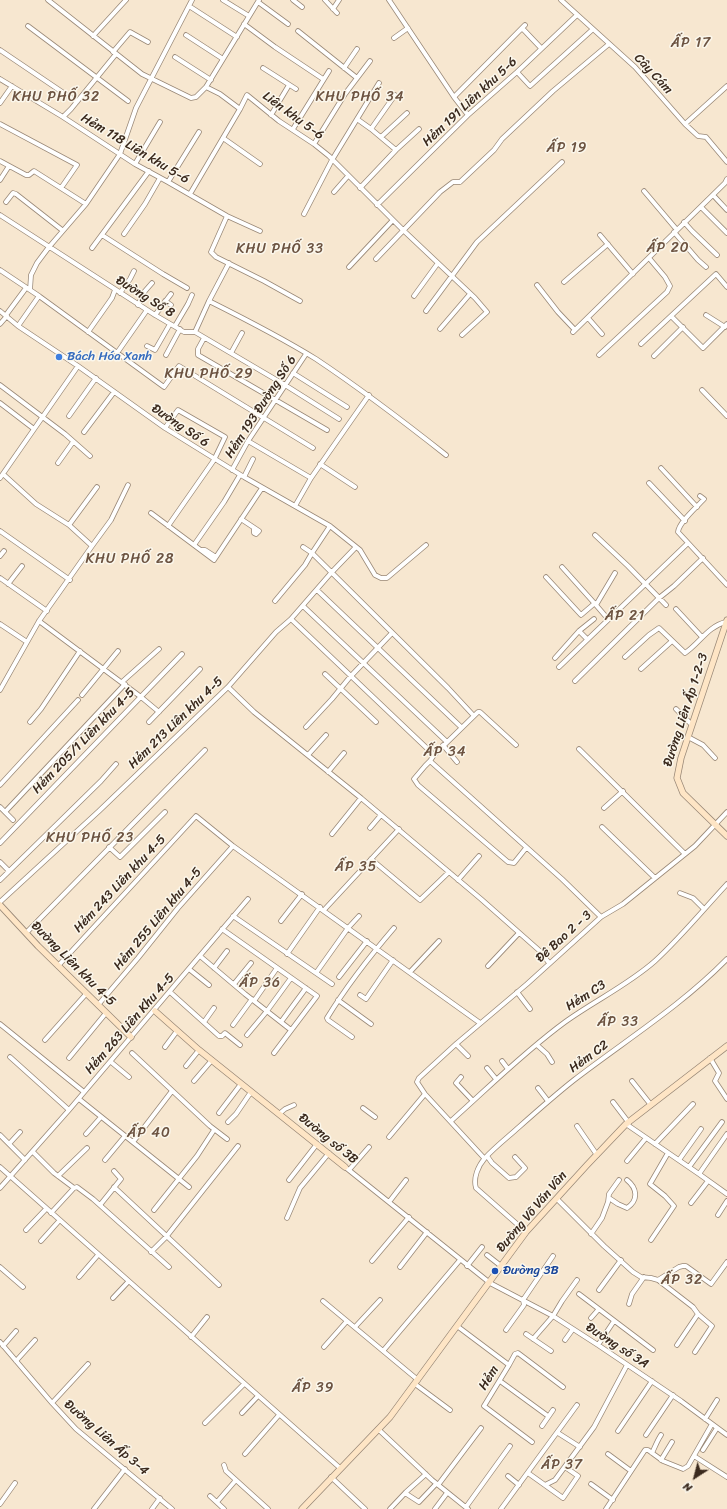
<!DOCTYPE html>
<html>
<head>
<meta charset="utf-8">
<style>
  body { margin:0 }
  #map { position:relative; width:727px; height:1509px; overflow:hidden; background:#f7e7d0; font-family:Sriracha,sans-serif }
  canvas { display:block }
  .north { position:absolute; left:675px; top:1457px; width:40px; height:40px; -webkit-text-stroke:3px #fbf7ec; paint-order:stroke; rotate:216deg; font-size:11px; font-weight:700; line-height:16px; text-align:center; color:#3b2a1e }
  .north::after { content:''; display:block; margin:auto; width:14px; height:18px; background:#3b2a1e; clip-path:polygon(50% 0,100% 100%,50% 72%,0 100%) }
</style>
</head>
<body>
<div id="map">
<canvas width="727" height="1509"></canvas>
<div class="north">N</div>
</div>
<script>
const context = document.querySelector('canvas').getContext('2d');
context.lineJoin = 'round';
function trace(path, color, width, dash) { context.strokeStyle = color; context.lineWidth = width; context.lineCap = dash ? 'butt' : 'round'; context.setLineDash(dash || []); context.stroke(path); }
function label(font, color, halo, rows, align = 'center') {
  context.font = font + ' Sriracha,sans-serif'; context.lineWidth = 3; context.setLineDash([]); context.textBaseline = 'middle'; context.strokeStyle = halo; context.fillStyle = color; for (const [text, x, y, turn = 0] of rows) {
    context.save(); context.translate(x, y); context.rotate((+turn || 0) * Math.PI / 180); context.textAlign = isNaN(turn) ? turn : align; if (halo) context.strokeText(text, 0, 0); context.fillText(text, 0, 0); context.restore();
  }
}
const street = new Path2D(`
  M48,0L142,74L191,98L196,97L206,87L220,94L240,109L247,95L279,121L314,144L329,156L403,230L475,298L487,312L462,335
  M223,0L249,16
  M293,0L302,7
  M325,0L337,13
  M389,0L454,97L468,115
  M561,0L635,67L685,124L698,136L706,137L727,162
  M258,2L288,24
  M189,6L237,37
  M333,9L339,0
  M244,24L275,47L323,79
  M28,26L128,101
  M522,28L541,48
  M298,31L357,78
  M186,35L223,59
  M93,36L126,0
  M394,38L408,28
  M0,50L77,102
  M113,52L130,32L148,42
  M116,54L71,109L63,117L135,164L168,182L227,216L260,231
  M175,57L211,80
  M263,68L296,89
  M344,68L357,49
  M517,72L530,86L592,30
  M0,79L63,117
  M206,87L259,0
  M454,97L525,25
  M0,103L12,86
  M271,115L289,85
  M357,119L371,129L396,150
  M0,124L77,165L61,188
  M685,124L727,86
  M293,129L329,71
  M371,129L395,95
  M381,137L407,113
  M223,138L260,164
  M314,144L345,94L370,61
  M0,161L26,175H29L34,171L86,204
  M135,164L160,122
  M0,180L9,166
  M168,182L199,132
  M360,188L396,150L419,129
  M644,191L677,230
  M334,192L348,176
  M190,194L240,109
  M713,195L727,210
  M6,202L13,193L16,194L62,230
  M377,205L468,115L517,72L577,15
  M701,207L727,233
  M304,214L332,160L379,83
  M0,215L155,315L184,332H195L285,385L339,419
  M227,216L211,252L216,257L264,281L300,301
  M684,222L692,231L717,255
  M674,232L698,260L706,267
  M124,234L145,204L160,178
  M102,235L163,274L187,288
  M600,235L633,274
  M92,248L149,171
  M376,259L440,192L453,182H460L494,150L502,139L553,91L609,44
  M349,267L393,220
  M0,270L39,296L164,387L179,366L313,448
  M564,282L608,244
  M537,285L558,312L575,330
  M30,290L31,275L37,263L49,247L86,204L120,154L136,108L192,0
  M120,293L130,279L134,271
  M414,296L438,263
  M165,301L171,305
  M209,301C245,319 282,338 316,359C361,389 403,421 446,455
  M138,305L145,291L152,283
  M0,311L18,326L78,366L165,428L244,477L330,526L360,550L375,575L381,578H387L426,545
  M426,311L477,242L562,162
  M6,315L26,288
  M155,315L171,294
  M706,315L725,327
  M671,316L703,348L727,324
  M588,318L602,334
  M0,324L7,316
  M18,326L39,296
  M175,326L188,304L192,295
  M440,329L470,294
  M88,332L112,298L115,290
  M195,332L209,301L229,263
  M573,332L725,183L727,179
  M204,338L198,349V355L327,430
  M641,344L716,274L727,287
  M147,346L155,350L170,324
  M117,353L147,310
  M231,353L242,333
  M166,355L180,329
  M599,355L667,292L670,286L665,277L649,258
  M654,356L683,327
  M293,373L347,407
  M0,385L65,434L90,456
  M702,390L727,416
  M0,403L34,429
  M69,416L96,378
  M165,428L178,410L225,437L214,460L168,526
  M84,432L114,392
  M248,441L311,478
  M58,463L73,442
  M320,464L355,487
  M661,468L697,507
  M232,470L248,441L306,354
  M244,477L253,459
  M0,478L78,366
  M649,483L685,521
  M700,496L704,499C697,507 679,522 678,532L727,585
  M295,506L311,478L369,395
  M151,513L214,560L262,488
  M241,519L259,531L256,534L254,533V528
  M69,525L97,487
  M330,526L312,553L448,688L474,716
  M0,531L70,580
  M595,535L628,566L666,605
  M194,545L224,502L240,475
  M92,546L111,520L128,485
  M201,550H205L216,557
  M0,556L4,551
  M562,567L596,605
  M546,577L581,615L595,603
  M0,578L47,611
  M8,584L22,566
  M317,590L461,727
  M275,601L305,565L312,553L303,547
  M303,606L447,742
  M676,609L702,637
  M291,619L434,755
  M608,619L596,605L615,573
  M39,621L141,697L159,712
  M0,624L27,642
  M579,631L587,639
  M625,657L649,635L659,628L685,653C699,644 708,626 726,622
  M555,658L579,631L594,619
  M559,667L688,543
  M641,669L672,641
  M325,674L376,722
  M575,681L659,598L674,586L703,558
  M122,682L159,649
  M228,687L254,712L361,798L481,899L541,952L549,963
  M0,690L39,621L92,546L69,525L36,504L3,474
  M82,695L118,651
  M676,709L692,725
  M30,722L41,709L80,651
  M149,722L200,669
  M306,727L332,699L350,677L392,633
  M688,737L703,745L715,758
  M443,745L457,762
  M516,745L480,712H478L434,755L430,761L562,879L601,917
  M579,749L685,854
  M308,755L326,735
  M430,761L425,766L414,779L418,785L508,862L514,863L526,848
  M328,772L344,753
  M0,785L78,700
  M0,807L13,820
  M604,808L623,791
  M5,812L125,684
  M602,827L655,878
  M370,828L381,815
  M332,834L361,798
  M0,843L182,654
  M109,847L120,857L165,812
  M371,859L420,900L449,872
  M0,862L9,871
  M0,880L101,781L116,764
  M458,880L479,856
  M680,893L693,898L704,909
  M0,902L99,811L228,687L276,632L291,619L331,573L356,547
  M324,910L399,829
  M233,916L332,984
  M281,921L302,894
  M222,929L317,996L274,1053
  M26,933L205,750
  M287,954L320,907
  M200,956L245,994L291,1030
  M58,966L196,816L233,846L480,1023
  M488,966L519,933
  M214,968L227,951
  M189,969L209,985
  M410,972L439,941
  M316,973L348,928L359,916
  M339,977L367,941
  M234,984L251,963
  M170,992L219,1036H222L225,1033L240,1045
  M517,992L530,1009
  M360,995L366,999L393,960
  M338,1000L371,1024
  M254,1001L277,968
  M98,1005L138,958L178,908L233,846
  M204,1022L214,1008
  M281,1022L306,988
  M0,1024L84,1092
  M233,1025L252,999
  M247,1035L267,1011L291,978
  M352,1037L328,1020L327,1018C346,987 370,956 394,928
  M45,1040L86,994
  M456,1044L468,1056
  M537,1045L547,1054L552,1062
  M165,1047L177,1031
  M132,1053L210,1126L227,1139
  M10,1057L69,1110
  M69,1058L106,1013
  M710,1058L719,1073L715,1081L727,1099
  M502,1061L508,1069
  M111,1062L129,1077
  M186,1066L199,1050
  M487,1068L496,1079
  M461,1077L456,1083L473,1101
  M194,1081L212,1060
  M632,1081L651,1105
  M538,1088L548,1101
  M79,1099L189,1187
  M613,1102L629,1123
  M363,1108L375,1117
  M219,1113L241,1084
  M279,1114L285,1109L294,1105
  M451,1121C488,1088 524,1052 565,1022C594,1001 628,985 655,961C681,937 703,910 727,884
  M228,1122L236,1114L251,1092
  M626,1124L699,1174L727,1194
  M577,1126L597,1155
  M86,1134L101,1117
  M0,1135L25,1160
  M389,1137L425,1094
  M133,1142L172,1091
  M9,1144L20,1132
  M655,1144L693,1104
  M33,1152L54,1173L74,1188L77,1187L93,1199L169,1267
  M487,1156L492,1163L509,1178L516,1177L525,1168L515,1157
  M484,1158L425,1094L417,1082L419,1078L456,1044L527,984L601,917L623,904L695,846L727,812
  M105,1160L125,1136
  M679,1160L701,1129
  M627,1161L646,1138
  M0,1167L340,1468
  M345,1167L490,1283L553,1316L598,1345L681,1401L727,1435
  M689,1167L722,1122
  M349,1170L369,1147
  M699,1174L727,1134
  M58,1176L87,1148
  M289,1180L317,1144
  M114,1187L219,1285
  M0,1188L69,1110L248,899
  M609,1198L618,1204L627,1208C639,1200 637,1188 627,1180
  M557,1199L604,1246L633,1272L641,1277L651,1278L658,1280L679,1267L683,1266H686L711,1284L727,1262
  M389,1202L406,1180
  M691,1203L708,1181
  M100,1205L121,1179L114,1171
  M154,1210L197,1156L214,1130
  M51,1213L74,1188
  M718,1215L727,1201
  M287,1218L300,1188L329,1153
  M26,1230L46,1209
  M526,1232L476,1188C473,1178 478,1166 485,1158C495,1147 508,1137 519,1127C537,1111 555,1095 574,1080C626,1040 681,1006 727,959
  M591,1234L602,1218L608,1202L609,1194L619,1180
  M651,1240L674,1206L665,1196L650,1184L668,1153
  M41,1241L59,1221
  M151,1252L166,1237L238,1146
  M487,1255L501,1266
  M372,1261L409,1217
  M467,1266L482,1247
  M0,1267L23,1287
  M400,1267L427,1232
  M79,1277L98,1255
  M658,1280L693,1307L698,1314L677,1345
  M599,1290L621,1260
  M579,1294L653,1350
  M113,1298L128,1282
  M323,1301L418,1380
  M629,1304L632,1294L644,1277
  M591,1318L598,1310
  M457,1326L509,1365L484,1406L532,1442
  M355,1327L380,1300
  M506,1330L524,1305L523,1300L553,1256
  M526,1334L551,1351
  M191,1337L207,1317
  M533,1339L553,1316L562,1301L577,1280
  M565,1340L573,1329
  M0,1342L52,1403L76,1429L172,1509
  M598,1345L614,1321
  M3,1346L16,1331
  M324,1347L347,1321
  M383,1351L460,1260
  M695,1352L712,1326L698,1314
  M16,1361L35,1340
  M509,1365L515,1354L518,1353L563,1387
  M500,1381L548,1416
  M415,1384L450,1410
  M52,1403L88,1364
  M242,1413L258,1396
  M705,1419L717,1400
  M205,1423L244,1384
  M542,1426L553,1410
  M378,1429L432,1480L468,1509
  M618,1431L652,1381
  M558,1433L580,1447
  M646,1435L673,1395
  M703,1450L717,1428
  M652,1453C655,1447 657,1441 661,1435
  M245,1454L279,1415
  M608,1454L631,1471
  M694,1456L727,1477
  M661,1460L672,1442
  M224,1465L226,1471L268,1509
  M528,1473L563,1498L578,1476L565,1467
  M508,1476L519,1485
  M331,1477L365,1509
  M591,1484L613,1500
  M438,1485L481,1428
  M545,1485L555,1480L594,1427L627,1365
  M405,1493L419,1502L436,1484
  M210,1496L224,1509
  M217,1502L236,1480
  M0,1504L15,1483
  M466,1507L510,1446
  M94,1509L125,1469
  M152,1509L160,1498
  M390,1509L406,1492L426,1474
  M435,1509L447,1493
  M501,1509L577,1405
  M606,1509L645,1450H648L663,1461L683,1469L688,1466L712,1424`);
const secondary = new Path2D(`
  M727,620L681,758L677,778L683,793L727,836
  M0,905L38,946L131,1037
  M155,1011L199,1050L345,1167
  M302,1509L390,1417L526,1232L587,1165L626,1124L727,1046`);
const markers = [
  [59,357,4,"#3f7fe0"],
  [495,1271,4,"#1a4fb4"]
];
const streetNames = [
  ["Cây Cám",653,74,47],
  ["Hẻm 191 Liên khu 5-6",470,102,-43],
  ["Liên khu 5-6",293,116,36],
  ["Hẻm 118 Liên khu 5-6",135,149,31],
  ["Đường Số 8",145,297,32],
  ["Hẻm 193 Đường Số 6",261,407,-57],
  ["Đường Số 6",180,426,34],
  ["Đường Liên Ấp 1-2-3",686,710,-72],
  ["Hẻm 213 Liên khu 4-5",176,723,-44],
  ["Hẻm 205/1 Liên khu 4-5",84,741,-46],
  ["Hẻm 243 Liên khu 4-5",120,884,-47],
  ["Hẻm 255 Liên khu 4-5",158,919,-50],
  ["Đê Bao 2 - 3",564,937,-42],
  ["Đường Liên khu 4-5",73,964,45],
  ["Hẻm C3",586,996,-33],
  ["Hẻm 263 Liên Khu 4-5",130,1024,-49],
  ["Hẻm C2",589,1057,-36],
  ["Đường số 3B",328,1139,39],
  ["Đường Võ Văn Vân",532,1212,-50],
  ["Đường số 3A",617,1346,33],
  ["Hẻm",489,1378,-58],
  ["Đường Liên Ấp 3-4",106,1438,41]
];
const shopNames = [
  ["Bách Hóa Xanh",67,357]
];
const transitNames = [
  ["Đường 3B",503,1271]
];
const neighbourhoodNames = [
  ["ẤP 17",691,43],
  ["KHU PHỐ 32",56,97],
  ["KHU PHỐ 34",360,97],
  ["ẤP 19",567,148],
  ["ẤP 20",668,248],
  ["KHU PHỐ 33",280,249],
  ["KHU PHỐ 29",209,374],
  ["KHU PHỐ 28",130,559],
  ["ẤP 21",625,616],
  ["ẤP 34",445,752],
  ["KHU PHỐ 23",90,838],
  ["ẤP 35",356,867],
  ["ẤP 36",260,983],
  ["ẤP 33",618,1022],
  ["ẤP 40",149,1133],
  ["ẤP 32",682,1280],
  ["ẤP 39",313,1388],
  ["ẤP 37",562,1465]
];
trace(street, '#987', 5.5);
trace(secondary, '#987', 7);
trace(street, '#fff', 4);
trace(secondary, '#fee5c5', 5.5);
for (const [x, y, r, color] of markers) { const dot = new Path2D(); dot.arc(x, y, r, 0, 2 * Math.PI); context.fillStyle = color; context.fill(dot); trace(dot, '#fbf7ec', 1.5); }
label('13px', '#3b2a1e', '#fbf7ec', streetNames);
label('13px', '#366cbe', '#fbf7ec', shopNames, 'left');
label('13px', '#164399', '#fbf7ec', transitNames, 'left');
context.letterSpacing = '1px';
label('14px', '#6c5341', '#fbf7ec', neighbourhoodNames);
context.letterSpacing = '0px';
</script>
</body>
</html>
